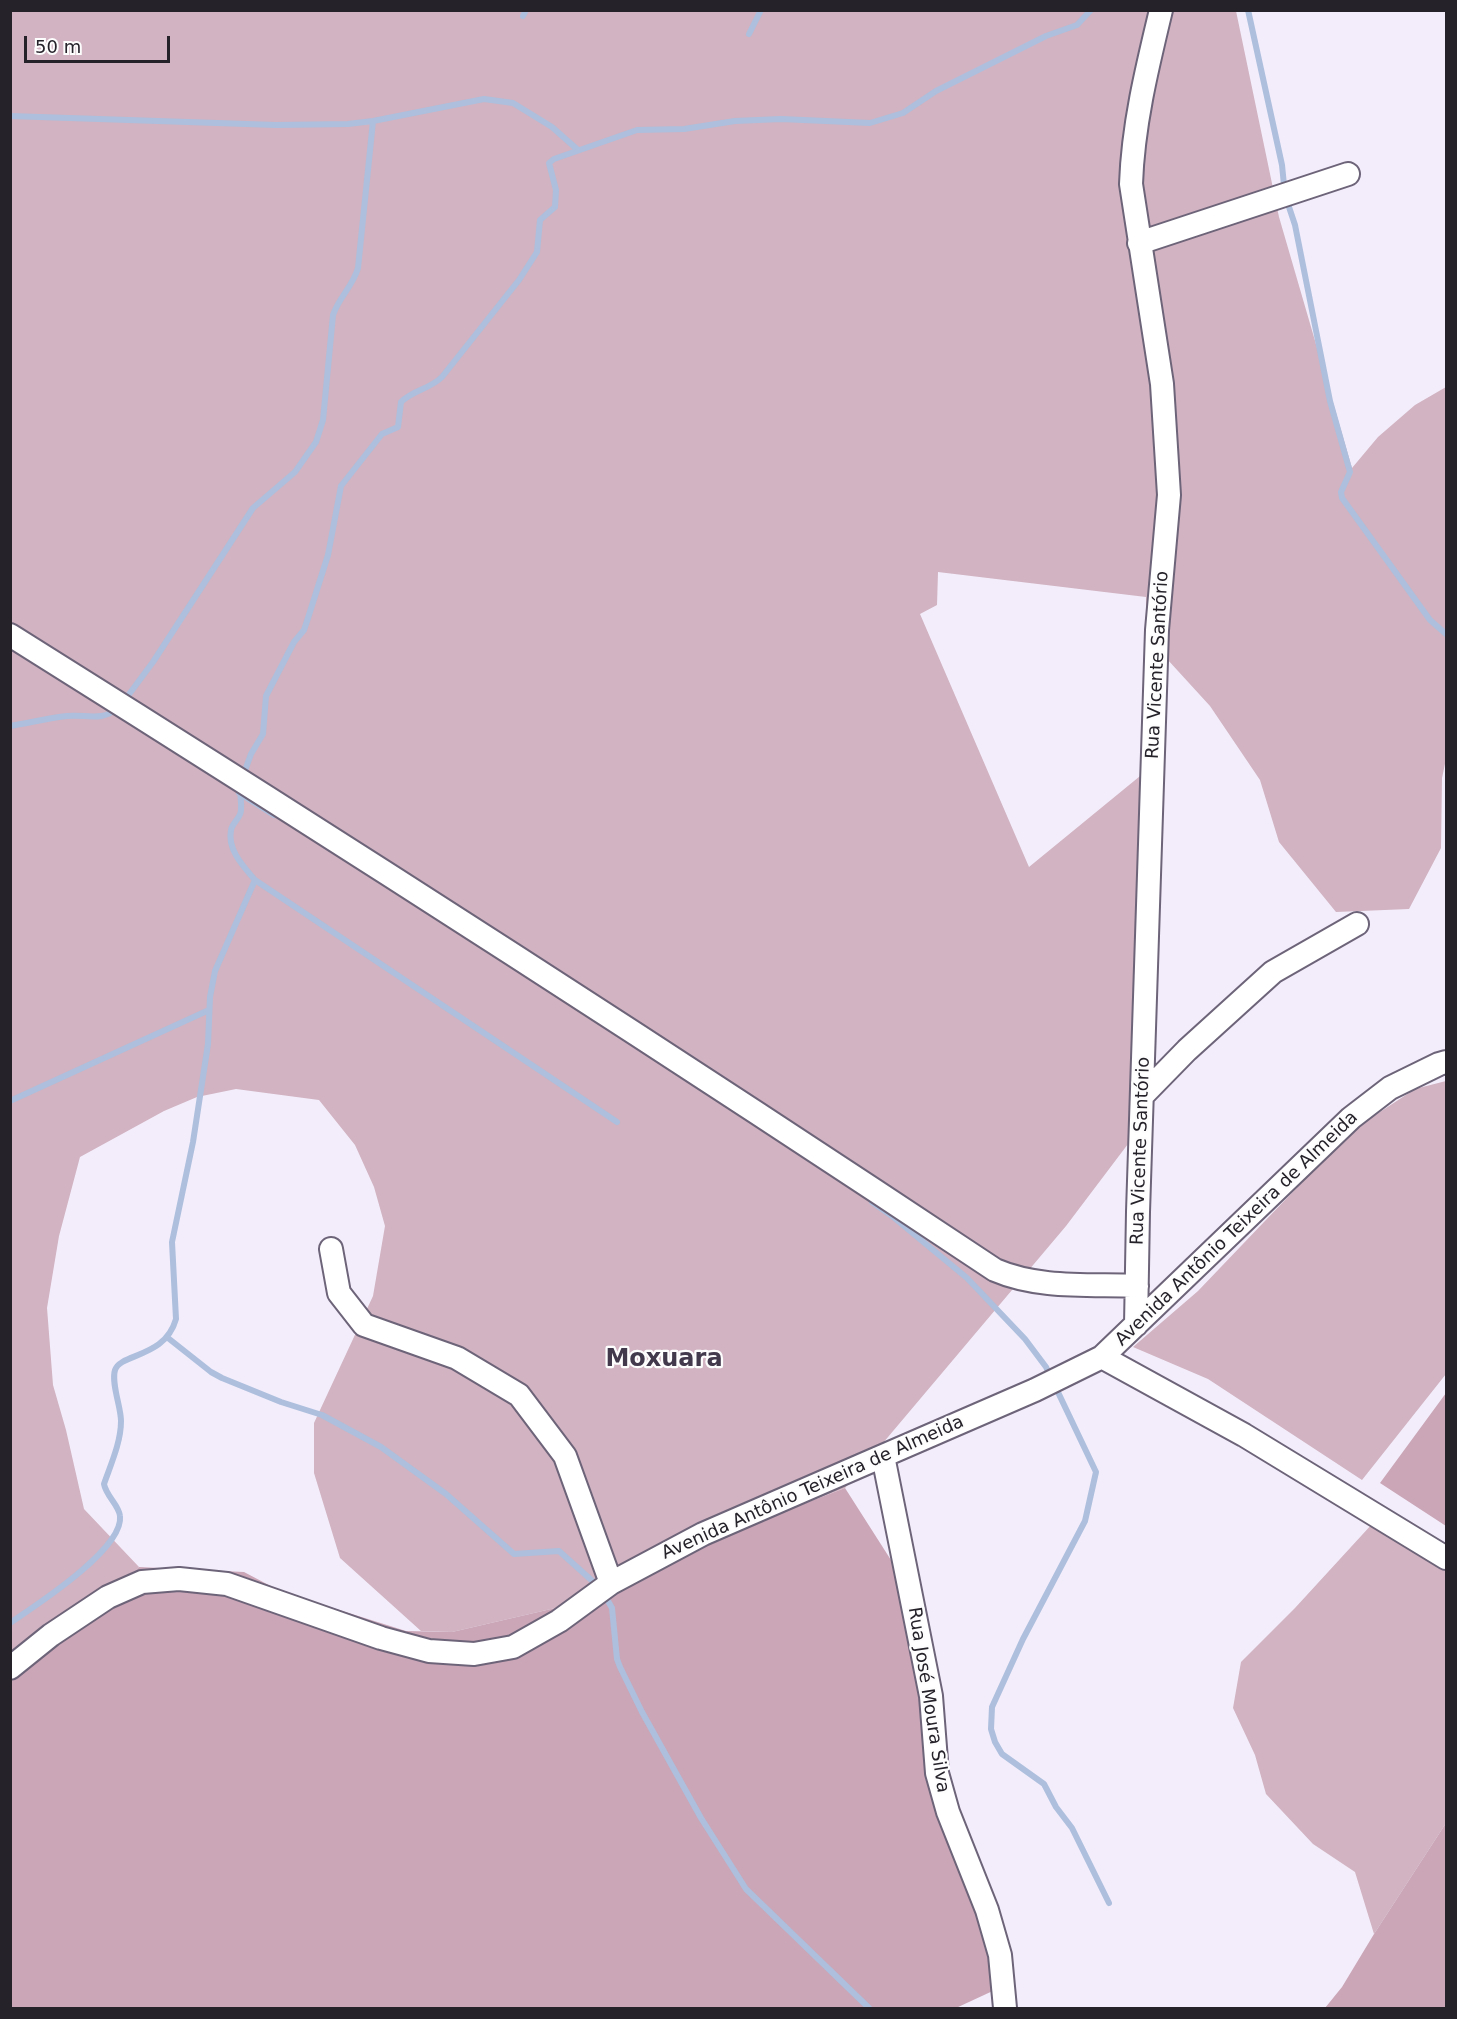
<!DOCTYPE html>
<html>
<head>
<meta charset="utf-8">
<style>
  body { margin:0 }
  #map { position:relative; width:1457px; height:2019px; overflow:hidden; background:#f3edfb; font-family:"DejaVu Sans",sans-serif }
  canvas { display:block }
  .frame { position:absolute; inset:0; border:12px solid #25222a; pointer-events:none }
  .scale { position:absolute; left:24px; top:36px; width:146px; height:27px; box-sizing:border-box; border:3px solid #25222a; border-top:0; padding-left:8px; font-size:18px; line-height:21px; white-space:nowrap; color:#25222a; -webkit-text-stroke:4px #fdfdfd; paint-order:stroke }
</style>
</head>
<body>
<div id="map">
<canvas width="1457" height="2019"></canvas>
<div class="frame"></div>
<div class="scale">50 m</div>
</div>
<script>
const context = document.querySelector('canvas').getContext('2d');
context.lineJoin = 'round';
function paint(path, color) { context.fillStyle = color; context.fill(path, 'evenodd'); }
function trace(path, color, width, dash) { context.strokeStyle = color; context.lineWidth = width; context.lineCap = dash ? 'butt' : 'round'; context.setLineDash(dash || []); context.stroke(path); }
function label(font, color, halo, rows, align = 'center') {
  context.font = font + ' "DejaVu Sans",sans-serif'; context.lineWidth = 4.5; context.setLineDash([]); context.textBaseline = 'middle'; context.strokeStyle = halo; context.fillStyle = color; for (const [text, x, y, turn = 0] of rows) {
    context.save(); context.translate(x, y); context.rotate((+turn || 0) * Math.PI / 180); context.textAlign = isNaN(turn) ? turn : align; if (halo) context.strokeText(text, 0, 0); context.fillText(text, 0, 0); context.restore();
  }
}
const green = new Path2D(`
  M11,11H1236L1279,217L1352,468L1378,437L1415,405L1446,387V759L1442,778L1441,848L1409,909L1336,912L1279,842L1260,780L1210,706L1146,636V597L938,572L937,605L920,614L1029,867L1145,772L1131,1140L1066,1226L845,1488L764,1519L564,1606L452,1632L421,1631L340,1558L314,1473V1423L373,1296L385,1226L374,1187L355,1145L319,1100L236,1089L197,1097L164,1111L80,1157L59,1236L47,1308L53,1385L66,1430L84,1509L139,1567L11,1683Z
  M1446,1081V1374L1362,1480L1208,1379L1133,1347L1198,1291L1351,1131L1415,1089Z
  M1373,1523L1446,1567V1823L1374,1934L1355,1872L1313,1844L1266,1794L1255,1755L1233,1708L1241,1662L1295,1608Z`);
const forest = new Path2D(`
  M1446,1393V1526L1380,1483Z
  M845,1488L905,1582L976,1902L997,1989L956,2008H11L10,1683L139,1567L244,1572L282,1592L406,1631L452,1632L564,1606L764,1519Z
  M1446,1823V2008H1325L1342,1987L1374,1934Z`);
const stream = new Path2D(`
  M1248,10L1282,165L1285,195L1295,225L1330,401L1350,472L1341,492L1342,498L1430,620L1446,634
  M523,16L526,10
  M749,34L761,10
  M10,116L276,125L348,124L373,121L484,99L513,103L552,127L578,150
  M124,701L153,662L253,508L295,472L316,442L323,420L333,315C339,297 353,286 358,268L373,121
  M10,726C29,723 48,718 67,716C85,714 103,722 117,708
  M243,776L251,754L263,734L266,696L294,642L304,630L308,618L328,555L341,486L382,434L398,427L401,402C413,390 430,389 442,377L519,280L537,252L540,220L555,207L556,190L549,163L554,159L637,130L684,129L735,121L781,119L870,123L903,113L936,91L1046,36L1077,25L1091,10
  M241,786C239,795 242,801 241,810C241,818 232,823 231,830C227,850 244,867 255,880L617,1122
  M239,793L274,815
  M10,1101L209,1010
  M872,1202L892,1216L967,1278L1025,1339L1046,1367L1096,1472L1085,1521L1023,1639L992,1707L991,1729L995,1742L1002,1754L1044,1784L1056,1807L1072,1828L1109,1903
  M168,1338L211,1372L222,1378L281,1402L322,1415L381,1447L446,1494L514,1554L559,1551L598,1586
  M604,1594L612,1608L617,1659L620,1667L642,1712L701,1818L746,1889L869,2008
  M10,1623C35,1606 124,1549 120,1516C119,1505 106,1496 104,1484C111,1464 121,1442 121,1421C121,1407 111,1383 115,1370C121,1353 165,1358 176,1319L172,1242L193,1142L208,1044L210,997L215,971L255,880`);
const minor = new Path2D(`
  M1139,243L1348,174
  M10,635C342,843 670,1054 995,1270C1039,1289 1090,1284 1137,1286
  M1143,1095L1187,1050L1273,972L1357,924
  M331,1249L339,1293L364,1325L457,1358L519,1395L565,1456L611,1583
  M1136,1325L1138,1212L1157,630L1169,495L1162,384L1131,184C1133,125 1147,68 1161,10
  M1102,1357L1244,1435L1446,1558
  M883,1456L931,1696L937,1773L948,1812L987,1910L1000,1955L1005,2008
  M10,1668L51,1635L108,1597L142,1582L179,1579L227,1584L381,1638L429,1651L474,1654L513,1647L559,1621L611,1583L703,1534L1035,1390L1102,1357L1351,1118L1390,1088L1439,1064L1446,1062`);
const streetNames = [
  ["Rua Vicente Santório",1158,665,-87],
  ["Rua Vicente Santório",1141,1151,-88],
  ["Avenida Antônio Teixeira de Almeida",1237,1229,-44],
  ["Avenida Antônio Teixeira de Almeida",813,1488,-24],
  ["Rua José Moura Silva",928,1700,81]
];
const districtNames = [
  ["Moxuara",664,1360]
];
paint(green, '#d1b3c1');
paint(forest, '#caa6b7');
trace(stream, '#adbfdd', 6);
trace(minor, '#6d6479', 26);
trace(minor, '#fff', 22);
label('18px', '#25222a', '#fdfdfd', streetNames);
label('bold 24px', '#42394c', '#fdfdfd', districtNames);
</script>
</body>
</html>
